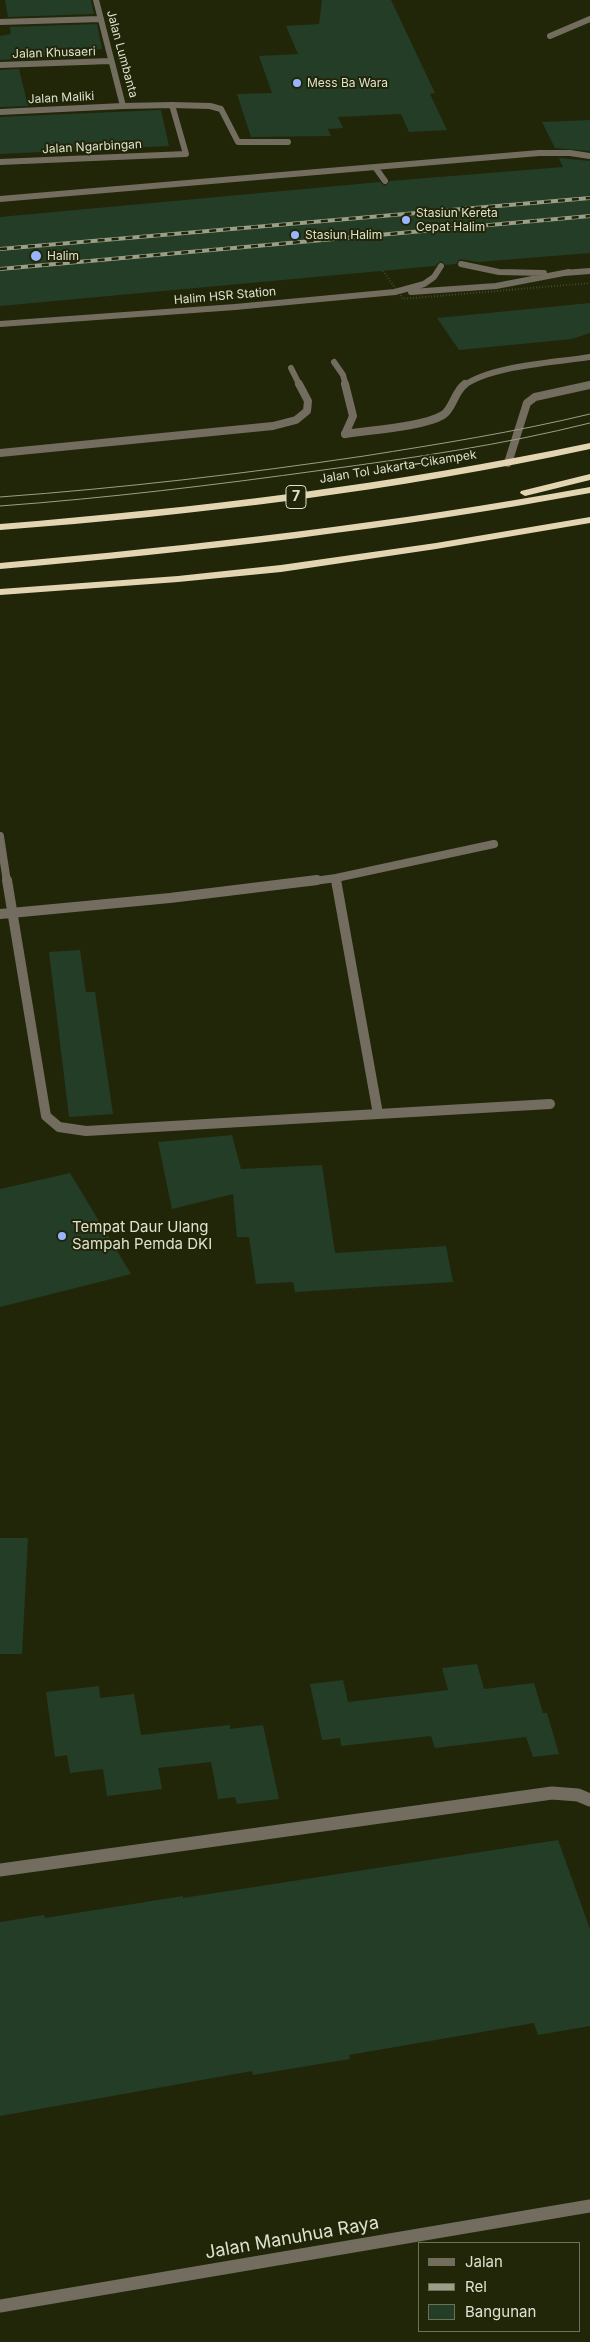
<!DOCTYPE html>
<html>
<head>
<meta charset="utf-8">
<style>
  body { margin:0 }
  #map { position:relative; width:590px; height:2342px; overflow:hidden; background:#222608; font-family:Inter,sans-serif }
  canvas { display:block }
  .legend { position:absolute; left:418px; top:2242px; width:162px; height:90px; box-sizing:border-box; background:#222608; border:1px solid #6d7158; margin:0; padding:6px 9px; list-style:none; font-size:15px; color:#dee2d0 }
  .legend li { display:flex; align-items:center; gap:10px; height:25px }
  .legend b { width:25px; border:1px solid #6d7158 }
</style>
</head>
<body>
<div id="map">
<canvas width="590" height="2342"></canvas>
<ul class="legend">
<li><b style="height:6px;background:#736d5f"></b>Jalan</li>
<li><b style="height:6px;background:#9b9f89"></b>Rel</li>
<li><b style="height:14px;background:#243d27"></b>Bangunan</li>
</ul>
</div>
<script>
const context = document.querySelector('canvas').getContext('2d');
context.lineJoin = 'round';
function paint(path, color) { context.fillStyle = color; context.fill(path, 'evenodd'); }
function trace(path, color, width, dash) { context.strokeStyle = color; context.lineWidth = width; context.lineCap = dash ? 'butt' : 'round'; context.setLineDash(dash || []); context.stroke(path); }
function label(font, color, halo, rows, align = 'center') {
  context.font = font + ' Inter,sans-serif'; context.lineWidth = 4; context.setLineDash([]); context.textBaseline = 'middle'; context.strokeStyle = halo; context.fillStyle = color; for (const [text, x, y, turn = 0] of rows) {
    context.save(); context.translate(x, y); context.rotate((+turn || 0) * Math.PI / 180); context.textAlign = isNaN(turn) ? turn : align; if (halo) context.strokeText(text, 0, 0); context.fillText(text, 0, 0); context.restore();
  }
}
const building = new Path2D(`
  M5,0H91L94,14L8,17Z
  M322,0H391L435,93L430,94L447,130L409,132L401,114L338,117L343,128L328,129L331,136L251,137L237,94L272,93L259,56L298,54L286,26L319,24Z
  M97,24L102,49L54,51L55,56L0,60V36L11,34L10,27Z
  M19,69L28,106L0,107V70Z
  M161,110L169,146L0,154V117Z
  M590,120V151L555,148L542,122Z
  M559,158L590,161V253L478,262L460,259L456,264L446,265L441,261L435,266L0,306V217L380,182L385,186L390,181L563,167Z
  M590,303V333L572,339L459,350L437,318Z
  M80,950L86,992H95L113,1114L69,1117L49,952Z
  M232,1135L241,1169L322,1165L335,1253L446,1246L453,1282L295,1292L293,1282L256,1284L249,1237H237L233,1194L172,1209L158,1142Z
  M70,1173L131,1274L0,1307V1189Z
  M0,1538H28L22,1654H0Z
  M477,1664L484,1689L534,1683L543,1713H547L559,1754L533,1757L526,1737L435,1748L431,1736L341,1746L340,1738L322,1740L310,1684L343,1680L348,1702L448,1690L442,1668Z
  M99,1686L100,1698L134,1694L141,1735L230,1725V1729L263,1725L279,1799L237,1804L235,1797L218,1799L211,1762L158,1768L162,1789L107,1796L103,1769L70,1773L67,1755L55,1757L46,1692Z
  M558,1840L590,1929V2026L538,2035L534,2023L349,2055L350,2059L253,2075L252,2071L0,2116V1922L44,1915L45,1918L183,1896V1898Z`);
const laneFar2 = new Path2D(`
  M172,105L210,106L221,109L238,142H288
  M375,167L539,153H570L590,156
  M0,199L375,167L385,181
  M461,264L499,272L544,273
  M564,273L590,271
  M411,292L496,286L569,272
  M0,324L235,307L395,292L424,284L434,277L441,266
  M334,362L343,375L346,386
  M291,368L300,386
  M463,386C493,365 553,363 590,357
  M587,386L590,385`);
const laneFar1 = new Path2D(`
  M345,434L353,416L345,384
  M345,434C370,430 423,427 443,415C453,409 454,392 465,384
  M0,453L273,426L296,420L307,411L308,401L299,384
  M508,463L527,403L535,397L590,385
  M0,836L7,882
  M336,878L337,882
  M307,882L336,878L494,844`);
const lane = new Path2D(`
  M7,880L46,1116L59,1127L86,1131L550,1104
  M336,880L378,1114
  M0,914L170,898L317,880`);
const streetFar1 = new Path2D(`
  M0,22L101,19
  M550,36L590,19
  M0,65L110,61
  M0,112L123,106
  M0,162L186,154L172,105L123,106L96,0`);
const street = new Path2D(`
  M0,1870L552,1793L578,1795L590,1800
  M0,2306L590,2206`);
const highway = new Path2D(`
  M590,443V449C395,491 199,515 0,530V524C199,508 395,484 590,443Z
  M590,474V480L525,496L520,493L521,491Z
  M590,487V493C395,529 198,552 0,569V563C198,545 395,523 590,487Z
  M590,517V523L436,549L281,572L178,582L0,595V589L178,576L281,565L436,543Z`);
const tram = new Path2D(`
  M0,497C122,488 243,474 364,456C440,444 515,432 590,414
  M0,506C108,498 215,485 323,470C412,458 502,445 590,423`);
const rail = new Path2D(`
  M0,249L590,198
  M0,269L590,216`);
const pathBridge = new Path2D(`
  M383,271L403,299L590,283`);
const markers = [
  [297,83,5,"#98b6fd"],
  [406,220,5,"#98b6fd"],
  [295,235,5,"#98b6fd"],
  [36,256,6,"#98b6fd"],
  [62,1236,5,"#98b6fd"]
];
const farStreetnames = [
  ["Jalan Khusaeri",54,53,-2],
  ["Jalan Lumbanta",122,54,75],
  ["Jalan Maliki",61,98,-3],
  ["Jalan Ngarbingan",92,147,-3],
  ["Halim HSR Station",225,296,-5],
  ["Jalan Tol Jakarta–Cikampek",398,467,-9]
];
const farPoinames = [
  ["Mess Ba Wara",307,83],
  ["Stasiun Kereta",416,213],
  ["Cepat Halim",416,227],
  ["Stasiun Halim",305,235],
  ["Halim",47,256]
];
const shields = [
  [296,497,20]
];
const shieldNames = [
  ["7",296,497]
];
const poiNames = [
  ["Tempat Daur Ulang",72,1227],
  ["Sampah Pemda DKI",72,1244]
];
const nearStreetnames = [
  ["Jalan Manuhua Raya",292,2238,-10]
];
paint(building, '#243d27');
trace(laneFar2, '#736d5f', 6);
trace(laneFar1, '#736d5f', 8);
trace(lane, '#736d5f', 10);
trace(streetFar1, '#736d5f', 6);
trace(street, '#736d5f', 13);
paint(highway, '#e4d5b2');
trace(tram, '#9b9f89', 1);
trace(rail, '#9b9f89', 4);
trace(rail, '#222608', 2.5, [7]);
trace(pathBridge, '#62664c', 2, [0.5, 2.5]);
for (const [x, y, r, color] of markers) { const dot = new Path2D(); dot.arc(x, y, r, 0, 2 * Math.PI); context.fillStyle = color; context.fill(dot); trace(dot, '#222608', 2); }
label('12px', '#dee2d0', '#222608', farStreetnames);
label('12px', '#dee2d0', '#222608', farPoinames, 'left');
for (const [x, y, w] of shields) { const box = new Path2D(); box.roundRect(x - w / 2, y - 11.5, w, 23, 4); context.fillStyle = '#222608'; context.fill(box); trace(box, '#dee2d0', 1); }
label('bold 14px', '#dee2d0', null, shieldNames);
label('15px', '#dee2d0', '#222608', poiNames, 'left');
label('18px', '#dee2d0', '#222608', nearStreetnames);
</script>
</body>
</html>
